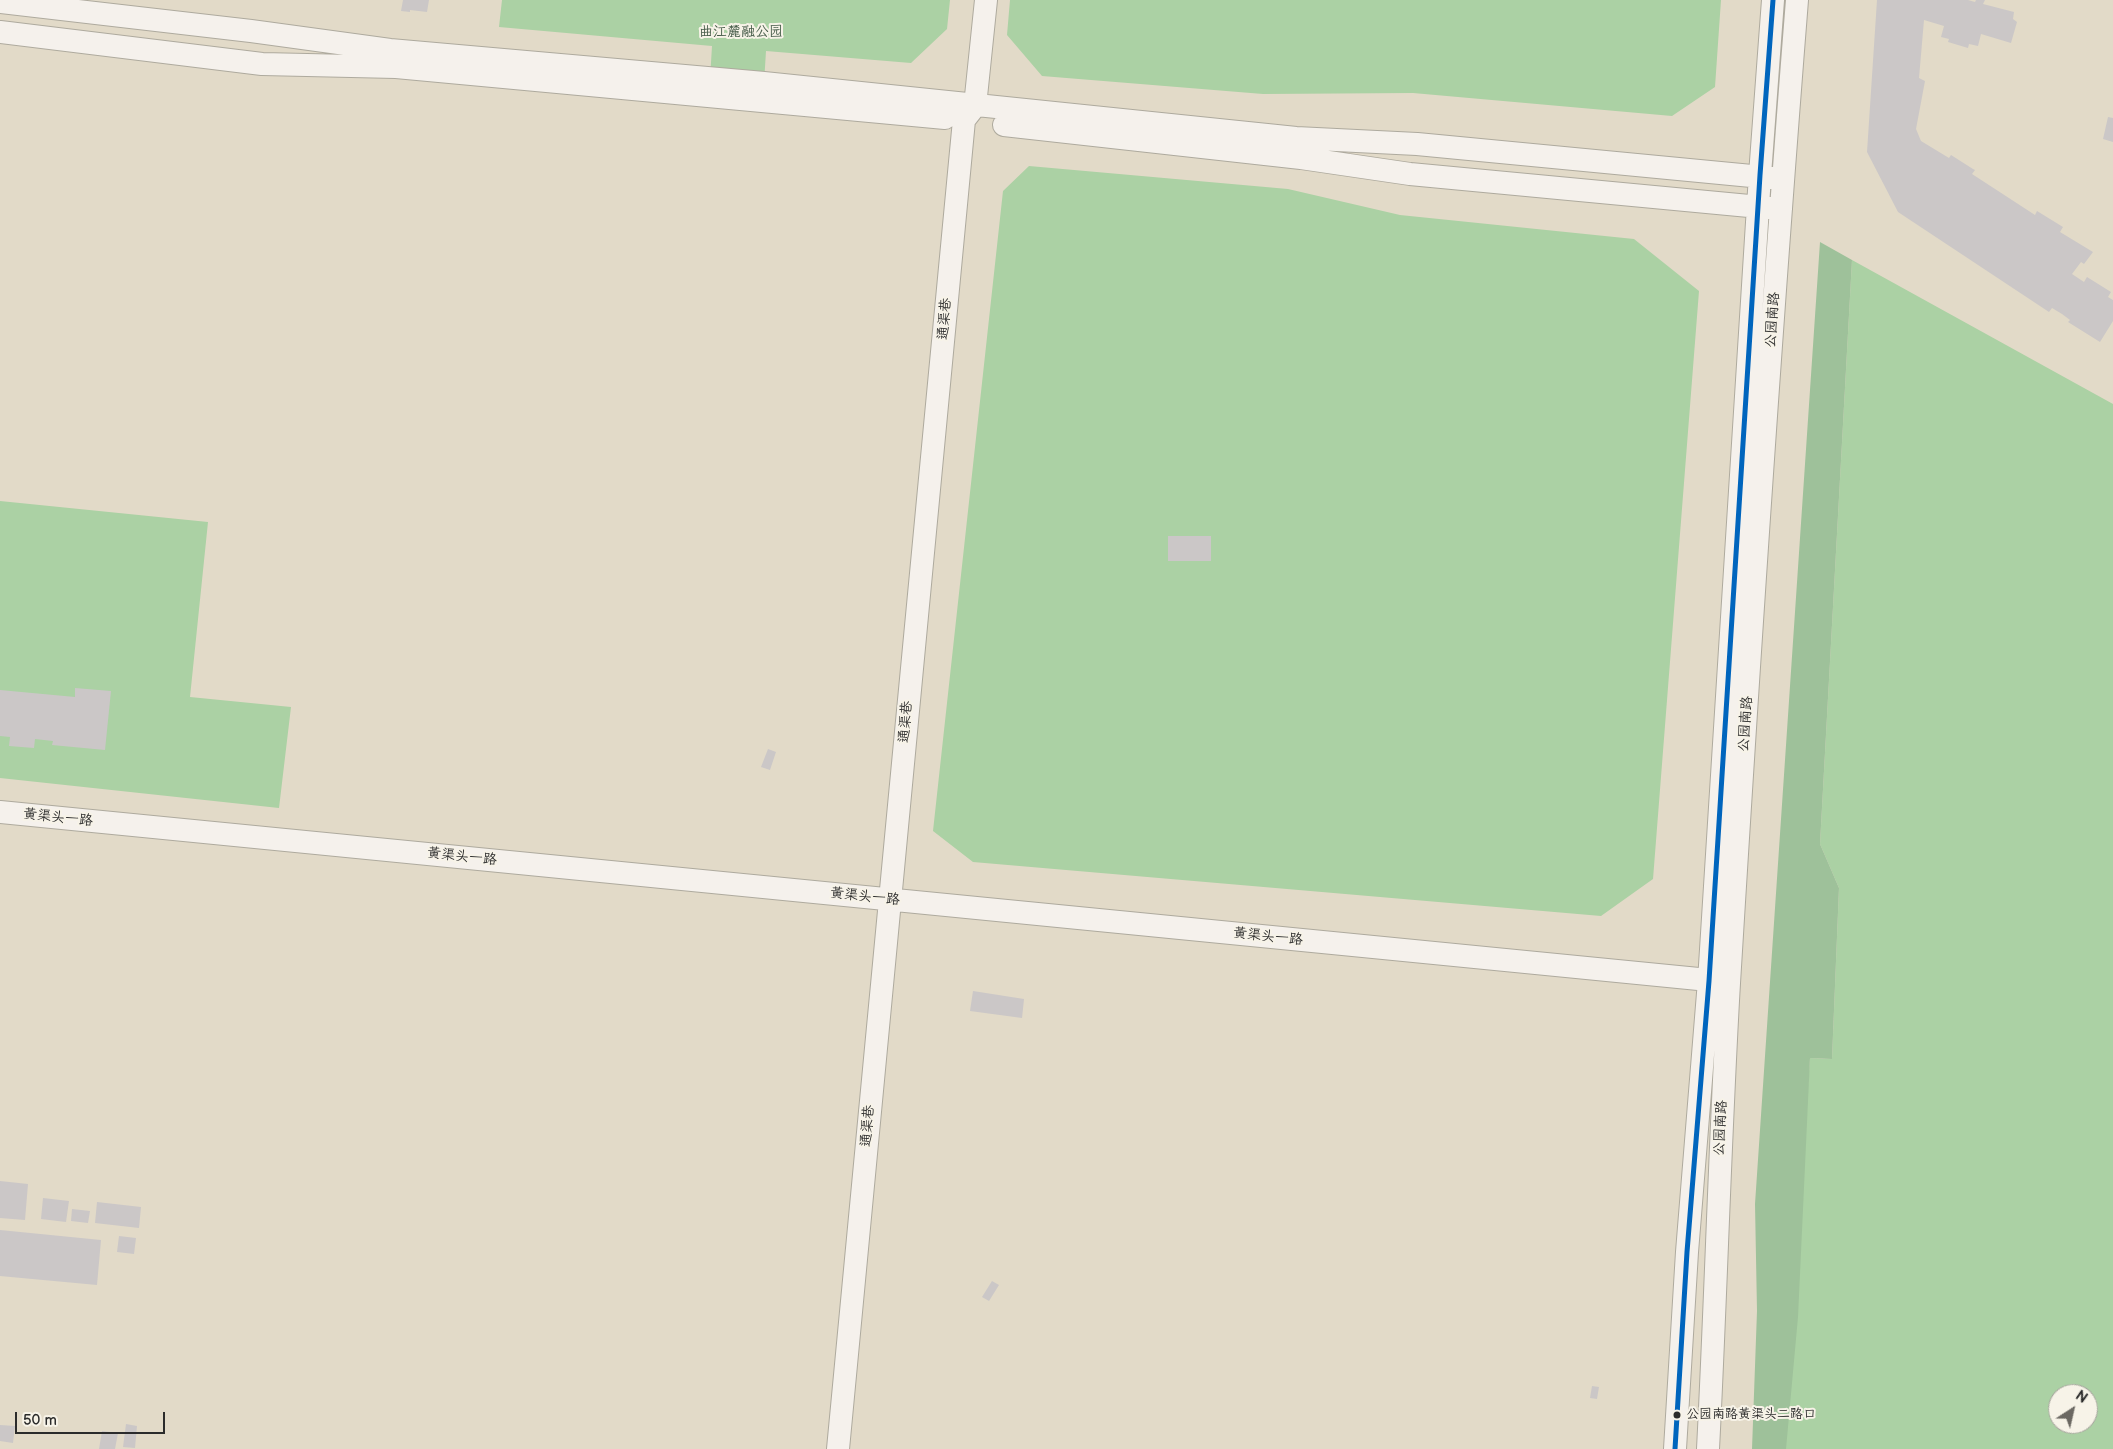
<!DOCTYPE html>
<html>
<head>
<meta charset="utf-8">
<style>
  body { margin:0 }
  #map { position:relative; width:2113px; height:1449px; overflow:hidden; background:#e2dac8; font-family:"Balsamiq Sans",sans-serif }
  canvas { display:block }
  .north { position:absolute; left:2048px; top:1384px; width:50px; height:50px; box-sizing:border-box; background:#f7f3e8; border:1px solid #a5a39c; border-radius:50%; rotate:35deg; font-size:14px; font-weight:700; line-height:20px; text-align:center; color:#2b2b2b }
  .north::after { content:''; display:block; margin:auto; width:18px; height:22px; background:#6b6862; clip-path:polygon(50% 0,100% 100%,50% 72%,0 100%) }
  .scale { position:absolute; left:15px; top:1412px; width:150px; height:22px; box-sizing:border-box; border:2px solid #2b2b2b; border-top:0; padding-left:6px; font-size:15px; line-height:18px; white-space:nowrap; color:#2b2b2b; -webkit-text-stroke:4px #f7f3e8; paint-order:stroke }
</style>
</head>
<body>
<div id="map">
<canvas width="2113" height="1449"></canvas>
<div class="north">N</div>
<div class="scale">50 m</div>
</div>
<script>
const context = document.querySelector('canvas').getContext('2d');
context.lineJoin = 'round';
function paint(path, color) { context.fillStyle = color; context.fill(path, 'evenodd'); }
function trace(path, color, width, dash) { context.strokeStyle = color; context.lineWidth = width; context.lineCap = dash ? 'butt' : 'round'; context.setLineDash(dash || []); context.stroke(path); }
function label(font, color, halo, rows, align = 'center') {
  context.font = font + ' "Balsamiq Sans","LXGW WenKai TC",sans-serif'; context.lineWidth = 4; context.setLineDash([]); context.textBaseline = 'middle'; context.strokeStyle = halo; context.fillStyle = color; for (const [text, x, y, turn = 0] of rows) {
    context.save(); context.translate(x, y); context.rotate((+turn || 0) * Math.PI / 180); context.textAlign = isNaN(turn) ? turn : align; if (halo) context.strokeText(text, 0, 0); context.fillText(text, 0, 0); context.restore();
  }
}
const green = new Path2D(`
  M502,0H950L947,29L911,63L766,51L764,83L710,79L712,46L499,27Z
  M1010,0H1721L1715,87L1672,116L1413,93L1263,94L1042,76L1007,35Z
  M1029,166L1288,189L1400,215L1634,239L1699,291L1653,879L1601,916L973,862L933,831L1003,191Z
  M1852,260L2113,404V1449H1781L1810,1058L1832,1059L1839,888L1820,844ZM2058,1394H2088V1424H2058Z
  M0,501L208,522L190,697L291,707L279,808L0,778Z`);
const forest = new Path2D(`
  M1820,242L1852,260L1820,844L1839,888L1832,1059L1810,1058L1798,1317L1786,1449H1752L1757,1311L1755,1204Z`);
const building = new Path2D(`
  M403,0H429L427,12L410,10V12L401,11Z
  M1877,0H1968L1975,2L1976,0H1985L1983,4L2014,12L2013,19L2017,22L2011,43L1981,34L1978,46L1969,44L1968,48L1948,42L1949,39L1941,37L1944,26L1924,20L1919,78L1925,81L1916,129L1921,141L1949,158L1951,155L1973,169L1975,170L1972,174L2035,215L2037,211L2063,227L2060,232L2093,252L2084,264L2081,262L2072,274L2084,282L2087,277L2111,292L2108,297L2113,300V321L2100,342L2068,322L2070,320L2062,314L2052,308L2049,312L1898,212L1867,152Z
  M2108,117L2113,118V142L2103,139Z
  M1168,536H1211V561H1168Z
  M75,688L111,691L105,750L52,745L53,741L35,739L34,748L9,746L10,737L0,736V690L75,697Z
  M768,749L776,752L770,770L761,767Z
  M973,991L1024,999L1022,1018L970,1011Z
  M0,1181L28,1184L25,1220L0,1218Z
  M43,1198L69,1201L66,1222L41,1219Z
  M97,1202L141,1207L139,1228L95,1223Z
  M72,1209L90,1211L88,1223L71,1221Z
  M0,1230L101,1240L97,1285L0,1276Z
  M119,1236L136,1238L134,1254L117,1252Z
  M992,1281L999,1285L989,1301L982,1297Z
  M1592,1386L1599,1387L1597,1399L1590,1398Z
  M126,1424L137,1426L135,1448L123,1447Z
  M0,1425L15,1426L13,1443L0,1441Z
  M102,1431L118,1433L115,1449H99Z`);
const secondary = new Path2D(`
  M0,2L251,31L390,50L764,83L1296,138L1417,144L1783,179
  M0,32L262,64L396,67L945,118
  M1004,125L1301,158L1410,174L1781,209
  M0,812L1729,982
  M838,1449L964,120L975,106L986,0
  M1675,1449L1687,1252L1709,981L1760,175L1773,0
  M1708,1449C1716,1294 1720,1138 1729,983C1749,655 1771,327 1797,0`);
const bus1 = new Path2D(`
  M1675,1449L1687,1252L1709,981L1760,175L1773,0`);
const markers = [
  [1677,1415,4.5,"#2b2b2b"]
];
const busNames = [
  ["公园南路黄渠头二路口",1686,1415]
];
const parkNames = [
  ["曲江麓融公园",741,32]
];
const streetNames = [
  ["通渠巷",945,319,-85],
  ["公园南路",1773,320,-86],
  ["通渠巷",906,722,-85],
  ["公园南路",1746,724,-86],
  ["黄渠头一路",58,818,6],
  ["黄渠头一路",462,857,6],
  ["黄渠头一路",865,897,6],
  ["黄渠头一路",1268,937,6],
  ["通渠巷",868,1126,-85],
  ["公园南路",1721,1128,-87]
];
paint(green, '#abd1a4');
paint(forest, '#9ec19a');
paint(building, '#cbc7c7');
trace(secondary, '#aeaa9e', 24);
trace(secondary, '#f5f1ec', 22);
trace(bus1, '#0065bd', 5);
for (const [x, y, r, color] of markers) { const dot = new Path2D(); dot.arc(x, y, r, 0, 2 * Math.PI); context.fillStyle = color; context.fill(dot); trace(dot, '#f7f3e8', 2); }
label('13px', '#2b2b2b', '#f7f3e8', busNames, 'left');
label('14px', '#445a47', '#f7f3e8', parkNames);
label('14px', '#2b2b2b', '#f7f3e8', streetNames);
</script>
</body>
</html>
